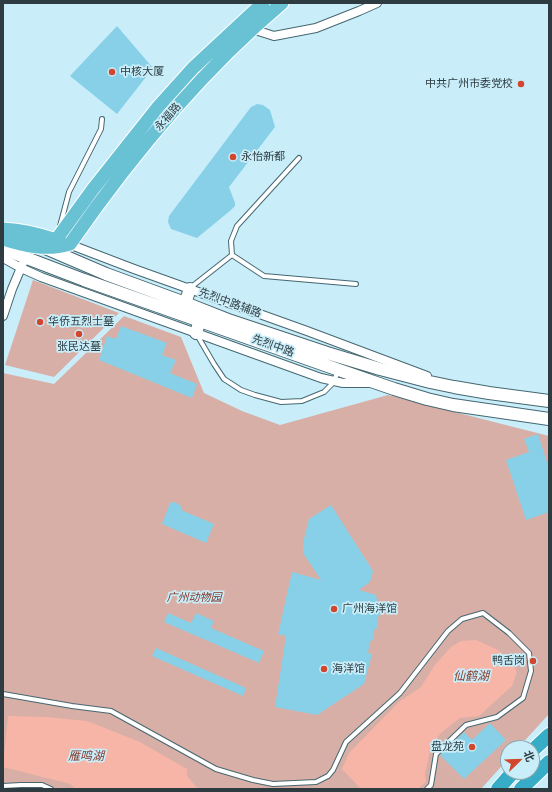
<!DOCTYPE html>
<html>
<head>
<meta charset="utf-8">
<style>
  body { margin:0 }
  #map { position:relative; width:552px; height:792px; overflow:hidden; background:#c9eefa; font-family:Literata,"Noto Sans SC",serif }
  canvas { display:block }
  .frame { position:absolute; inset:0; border:4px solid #2e3c41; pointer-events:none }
  .north { position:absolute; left:500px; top:740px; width:40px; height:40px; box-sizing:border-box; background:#c9eefa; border:1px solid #8ba7b0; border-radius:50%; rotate:67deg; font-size:11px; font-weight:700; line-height:16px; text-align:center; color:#2e3c41 }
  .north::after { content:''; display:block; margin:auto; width:14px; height:18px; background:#d1462c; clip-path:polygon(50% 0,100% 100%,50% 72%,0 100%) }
</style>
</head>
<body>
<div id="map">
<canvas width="552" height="792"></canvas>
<div class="frame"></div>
<div class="north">北</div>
</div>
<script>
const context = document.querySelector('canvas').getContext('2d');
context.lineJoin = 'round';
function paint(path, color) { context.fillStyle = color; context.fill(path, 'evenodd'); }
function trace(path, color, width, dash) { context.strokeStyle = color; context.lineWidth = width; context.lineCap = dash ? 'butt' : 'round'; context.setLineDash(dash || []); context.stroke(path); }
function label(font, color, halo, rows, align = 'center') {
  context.font = font + ' Literata,"Noto Sans SC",serif'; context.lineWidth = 3.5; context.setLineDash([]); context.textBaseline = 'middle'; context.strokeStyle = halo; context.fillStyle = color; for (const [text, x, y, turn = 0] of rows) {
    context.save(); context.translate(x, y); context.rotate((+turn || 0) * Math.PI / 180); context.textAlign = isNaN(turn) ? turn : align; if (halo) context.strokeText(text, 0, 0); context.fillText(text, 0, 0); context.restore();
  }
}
const green = new Path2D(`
  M33,280L119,313L54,377L5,365Z
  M124,316L181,337L204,393L242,411L280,425L388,395L549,436V714L518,748H508V759L481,789H3V373L54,384Z`);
const water = new Path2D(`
  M476,640L498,650L511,662L517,672L512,686L479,716L460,718L441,733L431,746L425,774L426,782L418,789H361L342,769L349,753L400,701L421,687L434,666L451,647L461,641Z
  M8,716L46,717L87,721L140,742L187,769V776L198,789H76L70,784L3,767Z`);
const building = new Path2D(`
  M117,26L153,68L117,114L70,76Z
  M257,104L263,105L270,110L275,127L229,187L235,203V206L231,210L197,238L171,229L168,222L169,216L251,107Z
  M121,326L167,343L162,355L176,360L170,373L197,384L192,398L99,360L107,336L116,339Z
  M538,434L549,469V512L526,520L506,460L529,452L524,439Z
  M175,502L181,506V510L214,524L206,543L162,524L170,503Z
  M331,505L373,571L370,582L359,590L376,595L380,613L377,620L378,626L374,631L373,639L370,642L368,653L372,654L364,684L317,715L275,707L286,636L278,634L292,572L321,580L303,553V543L309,519Z
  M168,613L191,623L196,613L214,621L211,628L264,651L259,663L164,622Z
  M156,648L246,688L243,696L152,656Z
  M490,723L506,740L464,779L440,755L464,732L472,740Z`);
const service = new Path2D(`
  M299,158L237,226L231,241L232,255L264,276L356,284
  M60,226L69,192L101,129L102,119
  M190,288L232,255
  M197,335L214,364L224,379L241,390L255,395L281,402L302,401L324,392L332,384L338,372
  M3,694L72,706L111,711L216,769L253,780L273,784L316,782L328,776L333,770L346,742L400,693L448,631L462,619L483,613L509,633L529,653L531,671L523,698L497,717L466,725L436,754L431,785L427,789
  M3,786L21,785H42L51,789`);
const minor = new Path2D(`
  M252,29L274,36L316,28L359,11L377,3
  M66,243L134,269L307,331L427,376
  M3,258L21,268L41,277L321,378L343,383H368
  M3,316L12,289L23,263`);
const secondary = new Path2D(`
  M43,247L106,274L185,303L231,321L327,353L380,369L430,382L454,387L489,393L549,401
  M3,249L84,280L339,370L394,389L427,399L453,405L549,419
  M185,303L190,289
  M196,333L200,320`);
const primary = new Path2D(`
  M3,229C22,230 39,234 56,240L93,189L158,107L193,68L263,3
  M3,239C25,246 47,251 70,244C131,156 200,72 282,3`);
const trunk = new Path2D(`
  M532,751L549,735
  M498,789L513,772
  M521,789L549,762`);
const markers = [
  [112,72,4,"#d1462c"],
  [521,84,4,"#d1462c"],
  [233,157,4,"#d1462c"],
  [40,322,4,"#d1462c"],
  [79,334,4,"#d1462c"],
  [334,609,4,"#d1462c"],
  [533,661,4,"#d1462c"],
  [324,669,4,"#d1462c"],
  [472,747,4,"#d1462c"]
];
const poiNames = [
  ["中核大厦",120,72],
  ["中共广州市委党校",513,84,"right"],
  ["永怡新都",241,157],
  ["华侨五烈士墓",48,322],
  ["张民达墓",79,347,"center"],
  ["广州海洋馆",342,609],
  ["鸭舌岗",525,661,"right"],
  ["海洋馆",332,669],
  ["盘龙苑",464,747,"right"]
];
const streetNames = [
  ["永福路",168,117,-49],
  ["先烈中路辅路",230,303,20],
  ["先烈中路",273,346,20]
];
const parkNames = [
  ["广州动物园",194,598]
];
const waterNames = [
  ["仙鹤湖",471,676],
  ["雁鸣湖",86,756]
];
paint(green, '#d8afa6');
paint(water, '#f7b5a7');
paint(building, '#87d0e7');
trace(service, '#456771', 6);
trace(minor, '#456771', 10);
trace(secondary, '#456771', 14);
trace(primary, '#fff', 15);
trace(trunk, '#fff', 16);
trace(service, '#fff', 4);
trace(minor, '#fff', 8);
trace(secondary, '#fff', 12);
trace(primary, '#69c1d4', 13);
trace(trunk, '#37acc6', 14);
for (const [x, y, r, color] of markers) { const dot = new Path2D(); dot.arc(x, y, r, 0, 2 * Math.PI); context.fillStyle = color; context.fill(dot); trace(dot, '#c9eefa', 1.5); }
label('11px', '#2e3c41', '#c9eefa', poiNames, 'left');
label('11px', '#2e3c41', '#c9eefa', streetNames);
label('italic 11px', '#823527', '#c9eefa', parkNames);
label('italic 12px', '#883b2c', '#c9eefa', waterNames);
</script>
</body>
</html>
